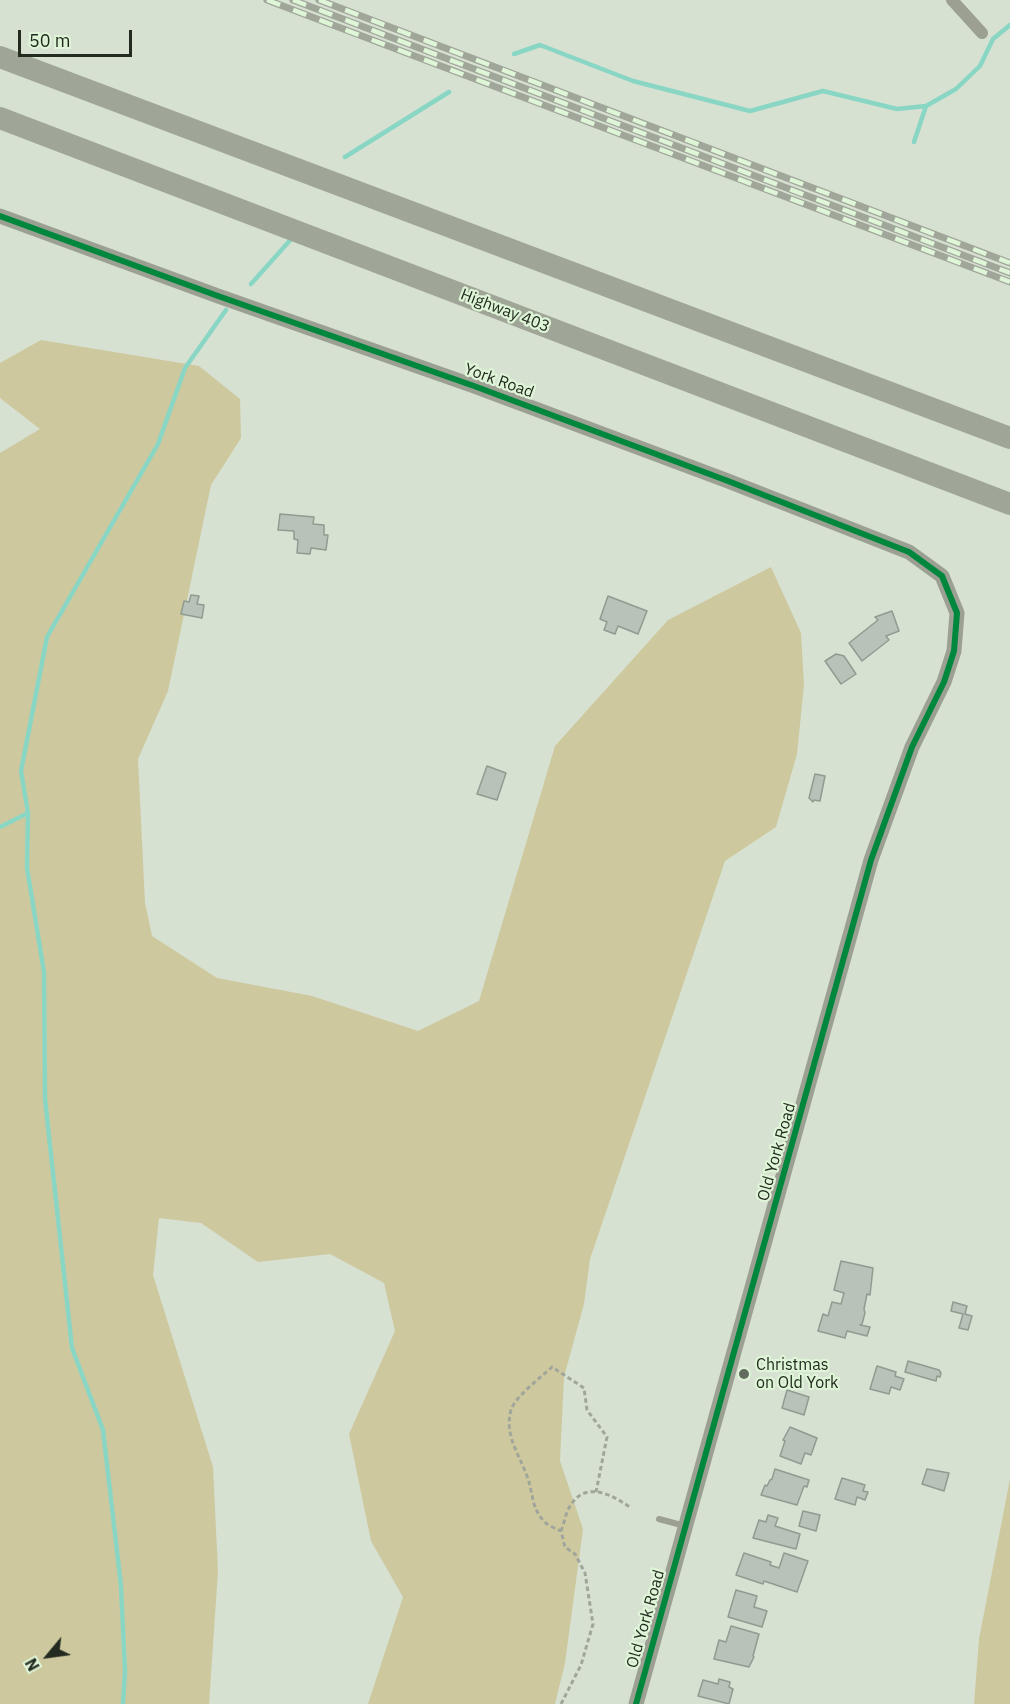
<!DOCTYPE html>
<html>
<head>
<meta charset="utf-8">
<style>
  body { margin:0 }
  #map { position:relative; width:1010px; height:1704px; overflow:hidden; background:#d6e1d1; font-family:"IBM Plex Sans",sans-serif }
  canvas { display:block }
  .north { position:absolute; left:18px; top:1626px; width:60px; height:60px; -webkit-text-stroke:4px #dff5d7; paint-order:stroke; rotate:241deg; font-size:16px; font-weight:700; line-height:24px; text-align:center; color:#232b20 }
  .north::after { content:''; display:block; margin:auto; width:21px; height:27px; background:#232b20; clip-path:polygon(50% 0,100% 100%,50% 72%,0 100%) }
  .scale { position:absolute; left:18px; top:30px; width:114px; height:27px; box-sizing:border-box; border:3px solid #232b20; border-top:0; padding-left:8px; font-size:18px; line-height:21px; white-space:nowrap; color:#232b20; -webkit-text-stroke:4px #dff5d7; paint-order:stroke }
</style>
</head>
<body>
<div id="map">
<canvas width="1010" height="1704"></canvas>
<div class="north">N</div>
<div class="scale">50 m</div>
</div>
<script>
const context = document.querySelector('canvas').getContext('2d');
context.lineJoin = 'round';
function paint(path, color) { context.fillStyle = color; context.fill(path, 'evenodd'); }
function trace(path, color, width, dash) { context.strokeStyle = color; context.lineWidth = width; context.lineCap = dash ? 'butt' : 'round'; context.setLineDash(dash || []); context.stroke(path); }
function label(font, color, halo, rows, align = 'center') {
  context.font = font + ' "IBM Plex Sans",sans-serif'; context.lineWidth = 4.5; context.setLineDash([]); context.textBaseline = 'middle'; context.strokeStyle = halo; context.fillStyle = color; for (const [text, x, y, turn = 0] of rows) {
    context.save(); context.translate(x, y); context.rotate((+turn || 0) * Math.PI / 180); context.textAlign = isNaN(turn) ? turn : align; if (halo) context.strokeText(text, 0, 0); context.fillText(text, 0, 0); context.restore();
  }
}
const green = new Path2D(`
  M41,340L199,366L240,399L241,438L211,485L168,691L138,759L145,903L152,936L217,978L312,996L418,1031L479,1001L555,746L668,620L771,567L801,633L804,685L797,754L776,827L725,861L590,1259L584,1304L564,1377L560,1461L583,1529L565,1663L555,1704H368L403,1597L371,1541L349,1434L395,1331L384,1283L330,1254L258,1262L201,1223L159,1218L153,1275L213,1467L218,1571L209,1704H0V453L40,429L0,398V363Z
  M1010,1479V1704H974L979,1639Z`);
const stream = new Path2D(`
  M514,54L540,45L633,81L750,111L823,91L897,109L926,106L956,89L980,66L993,39L1010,25
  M914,142L926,106
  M345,157L449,92
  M251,284L293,237
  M0,827L28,813
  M123,1704L125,1671L121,1586L103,1430L72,1348L45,1099L44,972L27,868L28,813L21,771L47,637L158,444L185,368L226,310`);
const building = new Path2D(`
  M280,514L314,517L313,524L324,525V535H328L326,550L311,548L310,554L297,553L298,540L294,539V531L278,530Z
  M191,595L199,596L197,604L204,605L202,618L181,614L184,601L189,602Z
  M608,596L647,611L638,634L618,626L615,634L604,630L607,622L600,619Z
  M892,611L899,631L886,636L889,640L862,661L849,643L878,620L875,617Z
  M836,654L844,656L856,674L841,684L825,661Z
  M487,766L506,773L497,800L477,794Z
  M815,774L825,776L820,801L814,800L813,802L809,798Z
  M841,1261L873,1268L870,1295L867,1294L864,1309L865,1313L862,1324L860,1325L870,1327L867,1336L847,1331L845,1338L818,1331L823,1314L828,1316L832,1302L841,1304L844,1293L834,1290Z
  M953,1302L967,1306L965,1314L972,1316L968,1330L959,1328L963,1314L951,1311Z
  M908,1361L939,1370L941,1373L940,1377L937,1376L936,1381L905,1372Z
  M877,1366L896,1372L895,1376L904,1379L900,1390L891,1387L889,1394L870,1389Z
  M787,1390L809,1397L804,1415L782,1408Z
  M790,1427L817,1438L811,1455L805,1453L801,1464L780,1456L785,1441L783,1440Z
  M775,1469L809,1480L807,1487L804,1486L797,1505L761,1495L765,1485L767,1486L770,1480L772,1479Z
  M927,1469L949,1473L944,1491L922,1484Z
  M842,1478L865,1485L863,1491L868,1492L865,1500L857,1497L855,1505L835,1499Z
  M803,1511L820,1515L816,1531L799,1526Z
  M768,1515L778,1518L775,1526L800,1534L796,1549L753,1538L759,1520L766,1522Z
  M744,1553L771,1562L770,1565L779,1568L784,1553L808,1561L797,1592L764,1581L763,1584L736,1575Z
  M736,1590L757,1596L754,1607L767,1611L762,1627L728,1617Z
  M731,1626L759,1634L753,1656L754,1657L749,1667L714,1659L719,1640L726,1642Z
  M719,1679L730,1682L729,1687L733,1689L729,1704L698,1696L703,1680L718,1684Z`);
const path = new Path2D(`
  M561,1531C564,1524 565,1515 569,1508C584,1479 613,1495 631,1508
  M561,1704L581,1665L593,1624L585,1573L575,1554L565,1547L561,1531C555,1528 546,1525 542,1519C531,1506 533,1491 527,1476C519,1454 504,1435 511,1410C514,1398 541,1377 552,1367L584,1388L587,1410L607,1437L596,1492`);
const service = new Path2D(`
  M659,1519L685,1526`);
const minor = new Path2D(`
  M952,0L982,33`);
const tertiary = new Path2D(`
  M0,216L218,296L474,386L728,481L909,552L942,576L957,613L954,651L944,682L912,747L871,860L636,1704`);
const motorway = new Path2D(`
  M0,57L1010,438
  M0,118L1010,504`);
const rail = new Path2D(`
  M267,0L1010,282
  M293,0L1010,273
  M319,0L1010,263`);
const cycleway = new Path2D(`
  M0,216L218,296L474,386L728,481L909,552L942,576L957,613L954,651L944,682L912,747L871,860L636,1704`);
const markers = [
  [744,1374,6,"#626b5e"]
];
const streetNames = [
  ["Highway 403",505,311,21],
  ["York Road",499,381,20],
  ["Old York Road",777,1152,-74],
  ["Old York Road",646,1619,-74]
];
const poiNames = [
  ["Christmas",756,1365],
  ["on Old York",756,1383]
];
paint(green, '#cec89e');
trace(stream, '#8ad6c5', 4.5);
paint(building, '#b7c3b8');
trace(building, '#909b91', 1.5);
trace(path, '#a0a69a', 3, [4.5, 3]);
trace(service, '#9ca093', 6);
trace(minor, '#9ca093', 12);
trace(tertiary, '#9ca093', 15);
trace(motorway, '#a0a697', 22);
trace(rail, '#a0a69a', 7);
trace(rail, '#dff5d7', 4.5, [14]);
trace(cycleway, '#00873e', 6);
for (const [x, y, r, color] of markers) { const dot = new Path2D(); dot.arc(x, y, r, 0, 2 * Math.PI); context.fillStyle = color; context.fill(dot); trace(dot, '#dff5d7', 2); }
label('16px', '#232b20', '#dff5d7', streetNames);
label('16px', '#232b20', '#dff5d7', poiNames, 'left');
</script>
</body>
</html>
